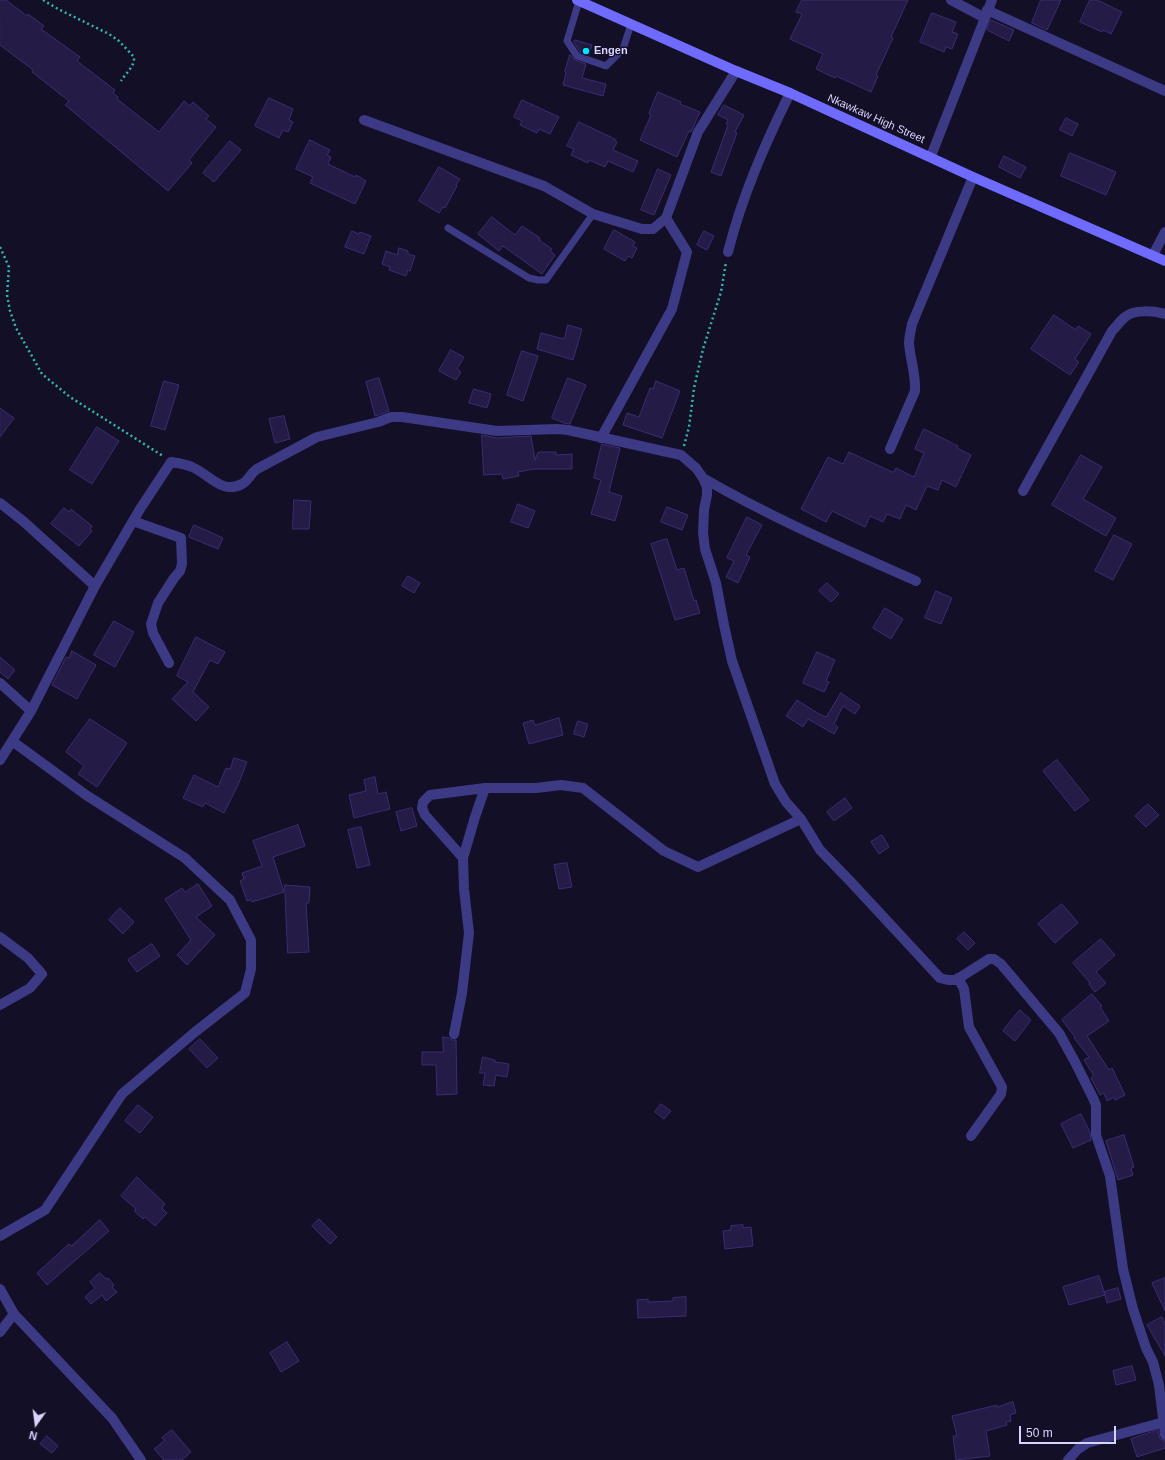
<!DOCTYPE html>
<html>
<head>
<meta charset="utf-8">
<style>
  body { margin:0 }
  #map { position:relative; width:1165px; height:1460px; overflow:hidden; background:#130f26; font-family:Helvetica,sans-serif }
  canvas { display:block }
  .north { position:absolute; left:16px; top:1404px; width:40px; height:40px; -webkit-text-stroke:3px #130f26; paint-order:stroke; rotate:194deg; font-size:11px; font-weight:700; line-height:16px; text-align:center; color:#d9d4ff }
  .north::after { content:''; display:block; margin:auto; width:14px; height:18px; background:#d9d4ff; clip-path:polygon(50% 0,100% 100%,50% 72%,0 100%) }
  .scale { position:absolute; left:1019px; top:1426px; width:97px; height:18px; box-sizing:border-box; border:2px solid #d9d4ff; border-top:0; padding-left:5px; font-size:12px; line-height:14px; white-space:nowrap; color:#d9d4ff; -webkit-text-stroke:3px #130f26; paint-order:stroke }
</style>
</head>
<body>
<div id="map">
<canvas width="1165" height="1460"></canvas>
<div class="north">N</div>
<div class="scale">50 m</div>
</div>
<script>
const context = document.querySelector('canvas').getContext('2d');
context.lineJoin = 'round';
function paint(path, color) { context.fillStyle = color; context.fill(path, 'evenodd'); }
function trace(path, color, width, dash) { context.strokeStyle = color; context.lineWidth = width; context.lineCap = dash ? 'butt' : 'round'; context.setLineDash(dash || []); context.stroke(path); }
function label(font, color, halo, rows, align = 'center') {
  context.font = font + ' Helvetica,sans-serif'; context.lineWidth = 3; context.setLineDash([]); context.textBaseline = 'middle'; context.strokeStyle = halo; context.fillStyle = color; for (const [text, x, y, turn = 0] of rows) {
    context.save(); context.translate(x, y); context.rotate((+turn || 0) * Math.PI / 180); context.textAlign = isNaN(turn) ? turn : align; if (halo) context.strokeText(text, 0, 0); context.fillText(text, 0, 0); context.restore();
  }
}
const building = new Path2D(`
  M0,0H6L27,16L28,14L44,26L41,29L80,57L77,61L115,90L113,93L118,97L117,99L159,132L184,101L190,106L193,102L209,116L206,119L216,127L189,160L192,163L168,191L65,105L69,101L32,72L33,70L0,45Z
  M802,0H908L891,37L893,38L876,75L878,76L871,92L836,76L835,78L816,69L823,54L790,39L802,14L796,12Z
  M1041,0H1061L1047,30L1032,23Z
  M1090,0H1097L1122,12L1111,34L1103,30L1102,32L1080,22Z
  M932,13L956,22L952,32L958,34L952,49L946,47L944,52L920,42Z
  M991,20L1014,30L1009,41L987,30Z
  M575,40L592,45L589,55L580,52L574,42Z
  M570,55L575,60L586,64L582,78L606,84L603,96L563,85L566,73L565,72Z
  M658,92L681,102L680,104L700,112L691,132L689,131L677,157L640,140L651,115L649,114Z
  M269,98L293,109L289,120L293,122L288,132L283,130L279,138L255,126Z
  M522,100L559,117L550,134L539,129L537,133L520,125L522,121L514,117Z
  M724,105L744,115L735,132L737,133L721,176L711,172L728,125L726,124L728,120L718,115Z
  M1066,118L1078,124L1072,136L1060,130Z
  M579,122L615,139V141L617,142L613,150L638,161L633,172L608,161L605,167L589,160L588,163L571,155L574,149L567,146Z
  M310,140L330,150L327,155L331,157L328,164L355,177L356,175L366,181L355,204L310,183L313,177L296,169Z
  M230,141L241,150L214,182L203,173Z
  M1070,153L1116,172L1106,195L1061,176Z
  M1004,156L1026,167L1020,178L999,167Z
  M439,167L460,179L456,185L457,186L445,208L443,207L439,213L419,201Z
  M658,169L671,175L654,215L641,210Z
  M492,217L515,235L522,226L540,238L539,240L552,249L550,251L555,255L542,274L503,246L499,251L478,234Z
  M614,230L635,242L633,246L637,248L632,258L628,256L625,261L604,249Z
  M352,231L359,234L360,232L371,236L364,254L345,247Z
  M704,231L714,236L707,250L697,245Z
  M399,248L408,251V254L415,256L410,271L408,270L406,276L389,270L390,267L382,264L386,251L397,255Z
  M1054,315L1076,330L1078,326L1091,334L1075,359L1079,362L1070,375L1031,349Z
  M568,325L582,329L573,360L537,349L541,333L564,339Z
  M451,350L464,357L457,369L461,372L456,380L439,371Z
  M522,351L538,356L523,401L507,395Z
  M379,378L389,411L375,416L366,382Z
  M568,378L586,385L570,424L564,423L552,418Z
  M164,381L179,385L165,430L151,426Z
  M656,381L680,391L662,438L623,425L627,413L639,417L650,388L653,389Z
  M474,389L491,394L487,408L469,403Z
  M0,408L14,418L0,437Z
  M284,416L290,439L275,443L269,419Z
  M97,427L119,441L92,484L70,470Z
  M924,429L958,446L957,448L971,455L956,487L942,480L938,490L927,486L916,510L906,505L900,519L887,514L883,522L870,516L865,527L832,511L826,522L801,509L828,457L843,464L849,452L892,472H894L896,468L914,477L924,453L915,449Z
  M482,435L497,438L531,436L535,460L538,452H556V455L572,454V469H534L518,472L519,476L503,479L502,474L484,475Z
  M602,444L620,448L609,492L622,496L615,521L591,514L601,480L594,478Z
  M1081,455L1102,467L1083,499L1116,518L1106,536L1052,505Z
  M294,500L311,501L309,529H293Z
  M518,504L535,511L528,528L511,522Z
  M667,507L688,515L682,530L661,522Z
  M64,508L69,512L71,509L92,526L90,529L92,531L79,546L51,524Z
  M747,517L762,525L746,555L750,557L738,583L726,577L734,561L727,558Z
  M194,525L223,538L218,549L189,537Z
  M1114,535L1132,544L1113,580L1095,571Z
  M667,539L677,570L684,568L694,601L696,600L700,613L675,620L651,544Z
  M408,576L420,583L414,593L402,586Z
  M827,583L839,594L831,602L819,591Z
  M936,591L952,598L941,624L925,618Z
  M885,608L903,619L891,639L873,628Z
  M114,621L134,632L115,667L94,655Z
  M196,637L225,652L218,664L210,660L193,692L209,707L196,721L172,699L188,682L177,676Z
  M72,651L96,665L77,699L52,685L66,657L69,658Z
  M817,652L835,660L826,681L829,682L824,692L803,683Z
  M0,657L15,670L8,679L0,672Z
  M841,693L860,706L855,714L843,706L834,724L838,727L834,734L808,719L803,727L786,716L797,700L819,714L826,717Z
  M559,718L563,735L529,744L523,723L533,720L535,725Z
  M90,719L127,743L97,787L78,774L84,766L66,752Z
  M578,721L588,724L584,737L574,734Z
  M234,758L247,762L238,785L224,813L205,803L203,807L183,798L194,775L218,787L226,768L230,769Z
  M1057,760L1089,800L1075,811L1043,771Z
  M375,777L378,794L386,792L390,809L354,818L349,795L366,791L364,780Z
  M845,798L852,808L834,821L827,812Z
  M1148,804L1159,815L1146,827L1135,816Z
  M412,808L417,826L401,831L396,812Z
  M298,825L305,846L273,857L284,892L252,902L251,900L247,901L240,881L244,879L242,873L262,866L253,841Z
  M361,827L370,865L357,868L348,830Z
  M882,835L889,847L879,854L871,842Z
  M567,863L572,887L559,889L554,865Z
  M198,884L212,906L196,917L215,935L187,965L177,955L191,940L165,899L182,888L185,892Z
  M285,885L310,887L309,903H306L309,952L288,953Z
  M1062,904L1078,923L1055,943L1038,924Z
  M120,908L134,922L123,934L109,920Z
  M964,932L975,943L968,950L957,939Z
  M1101,939L1115,955L1096,972L1106,983L1095,992L1089,984L1090,983L1073,963Z
  M152,944L160,956L137,972L128,960Z
  M1092,994L1102,1006L1100,1007L1109,1021L1087,1036L1109,1070L1112,1068L1125,1095L1115,1100L1114,1097L1107,1101L1104,1093L1100,1095L1091,1078L1094,1076L1084,1060L1089,1057L1074,1038L1075,1037L1062,1020Z
  M1020,1010L1031,1020L1015,1041L1003,1031Z
  M443,1037L449,1038L452,1040H456L457,1094L437,1095L436,1065H422V1052H443Z
  M200,1039L218,1058L207,1068L189,1049Z
  M483,1057L495,1060V1062L509,1064L507,1077L496,1075L494,1086L483,1085L485,1073H480Z
  M661,1104L671,1111L664,1119L655,1112Z
  M138,1105L153,1117L140,1133L125,1121Z
  M1081,1114L1090,1132L1091,1140L1073,1148L1061,1124Z
  M1124,1135L1134,1167L1131,1168L1133,1175L1118,1180L1106,1141Z
  M137,1177L165,1204L162,1208L167,1213L155,1226L145,1217L143,1219L134,1211L136,1209L121,1196Z
  M319,1219L337,1237L330,1244L312,1226Z
  M100,1220L109,1231L47,1285L37,1273L69,1244L71,1246Z
  M743,1225V1228L751,1227L753,1246L725,1249L723,1231L731,1230V1226Z
  M100,1273L106,1279L108,1278L114,1285L112,1287L117,1292L106,1301L102,1295L91,1304L85,1297L95,1288L90,1282Z
  M1099,1276L1105,1295L1069,1305L1063,1287Z
  M1165,1278V1311L1152,1283Z
  M1118,1288L1121,1299L1107,1303L1104,1292Z
  M686,1297V1316L638,1318L637,1300L648,1299V1302L673,1301V1298Z
  M1162,1317L1165,1323V1356L1147,1325Z
  M287,1342L299,1361L281,1372L270,1353Z
  M1132,1366L1136,1380L1116,1385L1113,1371Z
  M1013,1402L1016,1413L1010,1415L1011,1421L1006,1422L1007,1425L986,1431L990,1456L956,1460L953,1436H957L952,1416L997,1405V1407Z
  M172,1430L191,1452L182,1460H164L154,1449L165,1440L162,1438Z
  M1158,1430L1160,1439L1165,1441V1448L1137,1457L1131,1439Z
  M47,1436L58,1446L52,1453L40,1444Z`);
const path = new Path2D(`
  M43,0L58,9L109,34L119,41L134,57C135,66 126,73 121,81
  M0,247L9,267L7,295L10,311L16,328L42,374L70,397L163,456
  M684,446L689,427L694,388L703,349L721,292L726,262`);
const service = new Path2D(`
  M579,1L567,41L577,56L606,66L623,49L631,24
  M448,228L529,278L538,280H546L593,214`);
const minor = new Path2D(`
  M951,0L985,18
  M987,10L1165,91
  M364,120L544,186L593,214L642,229H653L666,218L698,132L736,71
  M931,156L992,0
  M728,252C742,196 765,144 790,93
  M1153,255L1165,232
  M601,438L672,309L687,252L666,218
  M890,449L915,391C916,374 910,359 909,343C909,337 911,330 912,324L973,177
  M703,478C772,518 844,549 916,581
  M1023,491L1112,331C1116,327 1120,321 1125,317C1134,309 1154,311 1165,314
  M0,503L23,521L95,586
  M133,521L181,538L182,564L180,571L174,578L158,603L151,624L153,633L169,663
  M0,683L31,711
  M0,760L31,711L95,586L140,509L171,462C178,463 186,464 192,467C209,474 222,495 242,484C248,481 251,473 257,469L317,437L378,422L391,417H402L497,431L557,429L568,430L681,455L696,468L703,478L707,487V495L704,510L703,533L705,549L716,583L724,625L732,661L775,784L786,802L801,819L820,850L850,881L940,978L948,980H956L989,959H994L1001,964L1059,1033L1075,1062L1093,1098L1096,1105V1135L1110,1176L1123,1269L1133,1309L1146,1348L1153,1362L1159,1385L1165,1435
  M463,858L425,815L422,808L423,802L430,795L485,788H536L561,785L583,788L664,851L698,867L801,819
  M0,937L28,958L42,974L30,988L0,1005
  M958,978L964,989L969,1027L1002,1087L1001,1094L971,1136
  M454,1034L462,993L469,933L464,889L463,858L475,817L485,788
  M0,1236L45,1210L122,1094L195,1032L245,993L251,969V940L230,900L185,858L86,795L12,741
  M0,1289L14,1314L112,1418L141,1460
  M0,1332L14,1314
  M1068,1460L1078,1449L1087,1443L1164,1422`);
const secondary = new Path2D(`
  M577,0L736,71L790,93L973,177L1165,261`);
const markers = [
  [586,51,4,"#00e5ff"]
];
const poiNames = [
  ["Engen",594,51]
];
const streetNames = [
  ["Nkawkaw High Street",876,119,24]
];
paint(building, '#241b47');
trace(building, '#3b2d73', 1);
trace(path, '#2fb8b0', 2.5, [2, 3]);
trace(service, '#3d3a85', 7);
trace(minor, '#3d3a85', 10);
trace(secondary, '#6f6bff', 10);
for (const [x, y, r, color] of markers) { const dot = new Path2D(); dot.arc(x, y, r, 0, 2 * Math.PI); context.fillStyle = color; context.fill(dot); trace(dot, '#130f26', 1.5); }
label('bold 11px', '#d9d4ff', '#130f26', poiNames, 'left');
label('11px', '#d9d4ff', '#130f26', streetNames);
</script>
</body>
</html>
